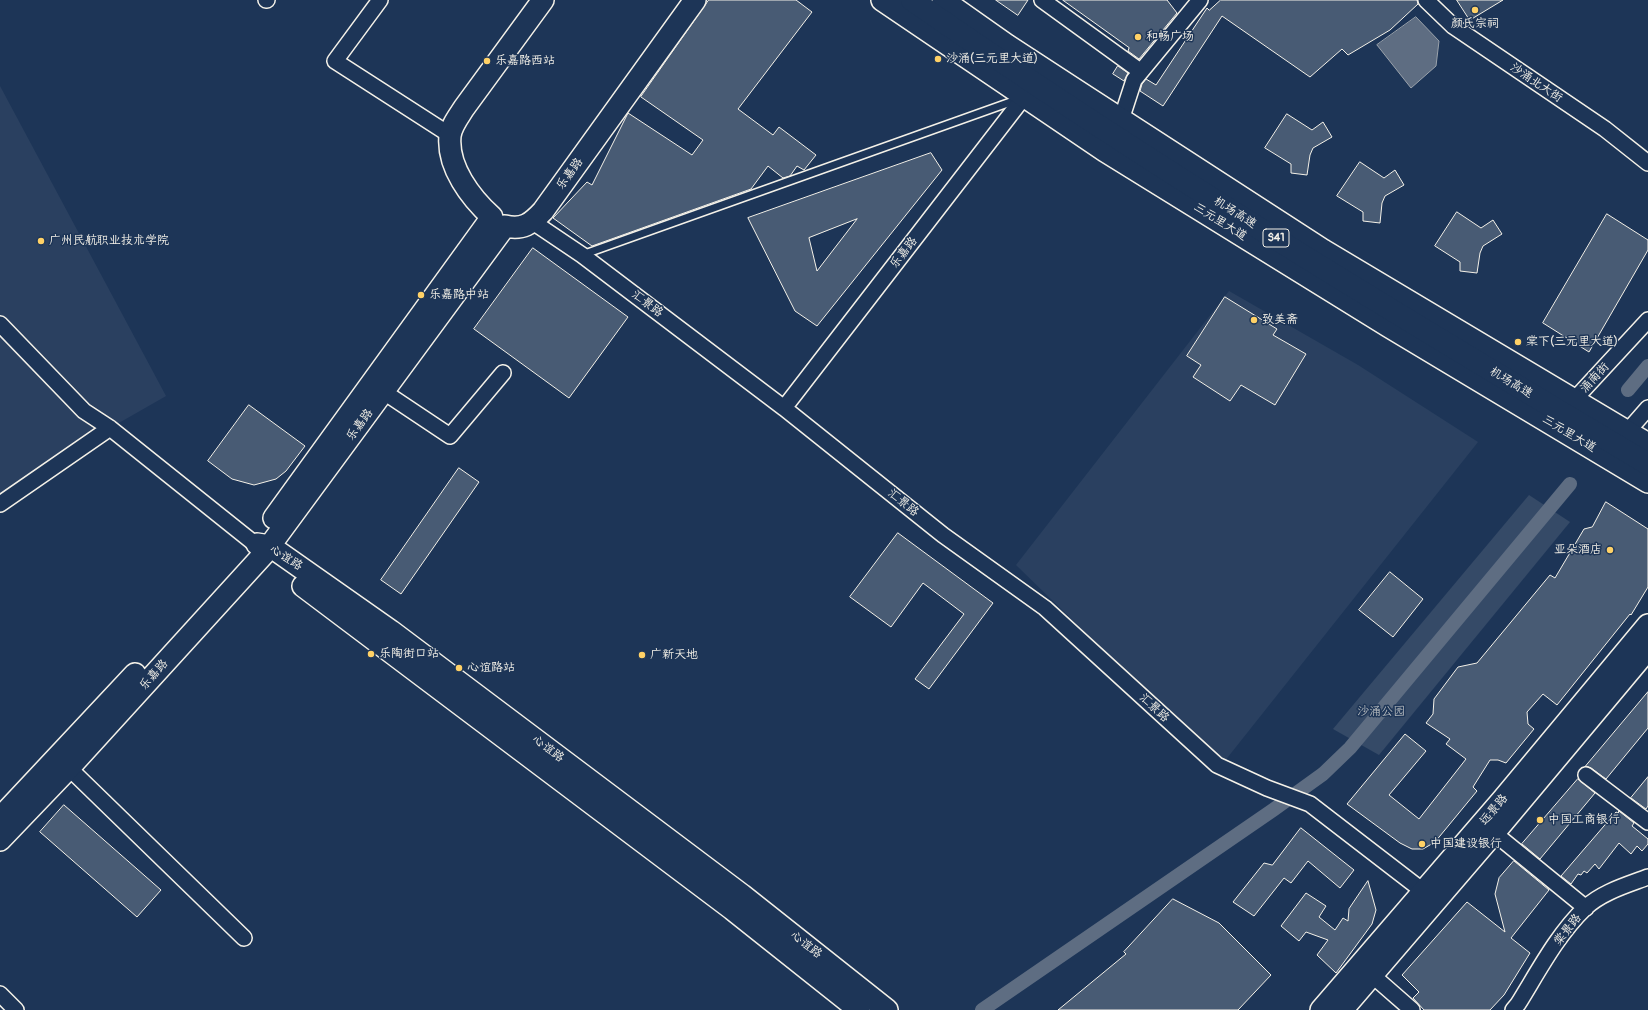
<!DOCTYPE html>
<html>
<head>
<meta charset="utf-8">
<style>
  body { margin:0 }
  canvas { display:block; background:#1d3557 }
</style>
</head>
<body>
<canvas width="1648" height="1010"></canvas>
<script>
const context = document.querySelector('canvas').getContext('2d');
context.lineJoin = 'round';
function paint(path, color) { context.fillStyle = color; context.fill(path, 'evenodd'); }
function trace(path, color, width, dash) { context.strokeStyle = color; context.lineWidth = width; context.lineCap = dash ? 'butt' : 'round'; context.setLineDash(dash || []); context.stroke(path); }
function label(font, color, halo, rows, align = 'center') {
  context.font = font + ' Pangolin,"LXGW WenKai TC",sans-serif'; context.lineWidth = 3; context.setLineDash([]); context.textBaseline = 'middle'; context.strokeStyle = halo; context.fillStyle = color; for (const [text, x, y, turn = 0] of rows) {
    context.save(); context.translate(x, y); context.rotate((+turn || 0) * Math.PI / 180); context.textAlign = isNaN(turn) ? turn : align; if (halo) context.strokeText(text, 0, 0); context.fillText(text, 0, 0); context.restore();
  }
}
const built = new Path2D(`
  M0,86L166,396L110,428L0,504Z
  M1229,291L1358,365L1478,442L1224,762L1132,678L1016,565Z`);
const green = new Path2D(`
  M1529,495L1570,522L1379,755L1333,729Z`);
const water = new Path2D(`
  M1416,17L1439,41L1436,66L1411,88L1377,45Z`);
const canal = new Path2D(`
  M1628,390L1648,366
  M982,1010L1273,810L1323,774L1350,748L1570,484`);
const building = new Path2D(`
  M709,0H796L812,12L738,109L773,135L779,127L816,155L804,170L797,166L790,176L783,178L768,166L751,189L592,246L553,218L587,182L592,185L628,113L692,155L703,140L641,97Z
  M996,0H1028L1018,15Z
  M1063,0H1167L1177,13L1139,59L1128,51L1129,48Z
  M1221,0H1417L1418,4L1390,30L1348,55L1342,49L1310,77L1222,16L1163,106L1140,91L1142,84L1146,79L1156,85L1207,8L1209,10Z
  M1457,0H1503L1470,20Z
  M1118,66L1128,73L1124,81L1113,74Z
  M1287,114L1312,130L1323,122L1332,137L1313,148L1310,155L1307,175L1291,173V164L1265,148Z
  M931,153L942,170L817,326L795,311L748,218ZM857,219L817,271L809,238Z
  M1360,162L1384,178L1395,170L1404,185L1385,196L1382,203L1380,223L1363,221V212L1337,196Z
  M1457,212L1481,228L1493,220L1502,234L1483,246L1480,253L1477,273L1460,271V262L1435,246Z
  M1607,214L1648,240V250L1589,352L1543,323Z
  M533,248L628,317L569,398L474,329Z
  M1225,297L1277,329L1273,335L1306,354L1275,405L1241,385L1230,401L1193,377L1201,365L1187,356Z
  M249,405L305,446L286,471L276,479L254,485L232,479L208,461Z
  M459,468L479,482L401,594L381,580Z
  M1606,502L1648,529V587L1631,615L1630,614L1557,705L1543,694L1527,712L1528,724L1534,729L1506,763L1498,760H1490L1473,787L1477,791L1435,842L1423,849H1412L1400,843L1347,804L1405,734L1426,751L1389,795L1419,819L1466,759L1446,744L1450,739L1426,723L1433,714L1434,699L1458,667L1477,663L1550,575L1555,578L1584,529L1592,527Z
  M898,533L993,603L929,689L915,679L964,614L923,583L891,627L850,597Z
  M1390,572L1423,599L1393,637L1359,610Z
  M1648,692V728L1606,779L1591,768L1586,766Z
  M1648,777V806L1646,809L1631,798Z
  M1578,779L1595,793L1540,859L1522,844Z
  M64,805L161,890L137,917L40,832Z
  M1619,811L1634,823L1632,826L1648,839V844L1642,851L1637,846L1631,854L1619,843L1599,869L1595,864L1587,873L1584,871L1581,875L1578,874L1571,884L1561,876L1616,812L1618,813Z
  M1301,828L1354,870L1340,888L1308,861L1291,883L1284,878L1254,916L1233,902L1264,863L1272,865Z
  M1514,861L1549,890L1511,938L1530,953L1504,995L1490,1010H1424L1413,998L1419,992L1402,975L1467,902L1505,932L1495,894L1499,878Z
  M1368,881L1376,910L1372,924L1336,973L1317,955L1328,940L1306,932L1299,941L1281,926L1306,893L1326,906L1319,917L1335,930L1343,918L1348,921L1349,909Z
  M1173,899L1219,923L1271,975L1238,1010H1058L1126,954L1124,952Z`);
const lane = new Path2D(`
  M582,255L1019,99`);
const street = new Path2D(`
  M266,0H267
  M380,0L335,61L450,135
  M1042,0L1140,71
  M1426,0L1453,26L1605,129L1648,163
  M1121,120L1134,80L1200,0
  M533,222L582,255L784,408L943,535L1045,608L1217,765L1267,788L1310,804L1423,891
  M0,324L84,411L110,428L255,544
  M384,392L450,436L503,373
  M1574,400L1648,320
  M784,408L1024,97
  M1627,432L1648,408
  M0,504L110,428
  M69,768L244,938
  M1586,775L1648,822
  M1494,833L1586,908
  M1372,975L1412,1010
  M0,994L16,1010
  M1513,1010L1518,1004C1538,972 1557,935 1585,908C1602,892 1627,885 1648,877`);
const secondary = new Path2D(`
  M882,0L1105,151L1388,326L1648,482
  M943,0L1007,45L1076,90L1323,250L1648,444
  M274,518L492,217C471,198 447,167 450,136C451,126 459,116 464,108L543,0
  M257,544L270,546L391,631L742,895L887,1010
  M303,586L732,909L859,1010
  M0,818L135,674
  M0,840L69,768L263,555L505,226C523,230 531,224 543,211L695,0
  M1321,1010L1503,799L1648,625
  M1342,1010L1494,833L1648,649`);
const highway = new Path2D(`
  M912,0C1150,166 1399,316 1648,464`);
const markers = [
  [1475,10,4,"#ffd166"],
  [1138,37,4,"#ffd166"],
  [938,59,4,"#ffd166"],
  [487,61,4,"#ffd166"],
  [41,241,4,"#ffd166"],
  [421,295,4,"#ffd166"],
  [1254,320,4,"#ffd166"],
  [1518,342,4,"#ffd166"],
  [1610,550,4,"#ffd166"],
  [371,654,4,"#ffd166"],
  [642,655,4,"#ffd166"],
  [459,668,4,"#ffd166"],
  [1540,820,4,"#ffd166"],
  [1422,844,4,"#ffd166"]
];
const shields = [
  [1276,238,26]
];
const shieldNames = [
  ["S41",1276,238]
];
const poiNames = [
  ["颜氏宗祠",1475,24,"center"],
  ["和畅广场",1146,37],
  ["沙涌(三元里大道)",946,59],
  ["乐嘉路西站",495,61],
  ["广州民航职业技术学院",49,241],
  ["乐嘉路中站",429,295],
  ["致美斋",1262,320],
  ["棠下(三元里大道)",1526,342],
  ["亚朵酒店",1602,550,"right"],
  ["乐陶街口站",379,654],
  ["广新天地",650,655],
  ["心谊路站",467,668],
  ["中国工商银行",1548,820],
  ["中国建设银行",1430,844]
];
const streetNames = [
  ["沙涌北大街",1536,83,34],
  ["乐嘉路",570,174,-54],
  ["机场高速",1235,213,32],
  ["三元里大道",1220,222,32],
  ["乐嘉路",904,253,-52],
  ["汇景路",647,304,37],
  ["涌南街",1595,378,-47],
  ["机场高速",1511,383,31],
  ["乐嘉路",360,425,-54],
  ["三元里大道",1569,434,31],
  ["汇景路",903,503,39],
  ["心谊路",286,558,33],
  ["乐嘉路",154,675,-48],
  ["汇景路",1154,708,43],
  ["心谊路",548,749,37],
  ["远景路",1494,810,-50],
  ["棠景路",1568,930,-52],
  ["心谊路",806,945,38]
];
const parkNames = [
  ["沙涌公园",1381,712]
];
paint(built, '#2a4060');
paint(green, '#354a67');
paint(water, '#5e6d82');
trace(water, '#9aa2ab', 1);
trace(canal, '#5e6d82', 14);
paint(building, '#485b74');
trace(building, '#f4f1e8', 1);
trace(lane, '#f4f1e8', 10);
trace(street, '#f4f1e8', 18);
trace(secondary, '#f4f1e8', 24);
trace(highway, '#f4f1e8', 25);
trace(lane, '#1d3557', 7);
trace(street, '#1d3557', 15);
trace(secondary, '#1d3557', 21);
trace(highway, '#1d3557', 22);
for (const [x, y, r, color] of markers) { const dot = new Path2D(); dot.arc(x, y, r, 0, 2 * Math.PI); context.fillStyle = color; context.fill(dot); trace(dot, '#1d3557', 1.5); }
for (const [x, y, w] of shields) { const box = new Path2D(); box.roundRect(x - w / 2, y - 9, w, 18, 3); context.fillStyle = '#1d3557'; context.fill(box); trace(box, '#f4f1e8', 1); }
label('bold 11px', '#f4f1e8', null, shieldNames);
label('12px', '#f4f1e8', '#1d3557', poiNames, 'left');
label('12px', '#f4f1e8', '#1d3557', streetNames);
label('12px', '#bbbfc1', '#1d3557', parkNames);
</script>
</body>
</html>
